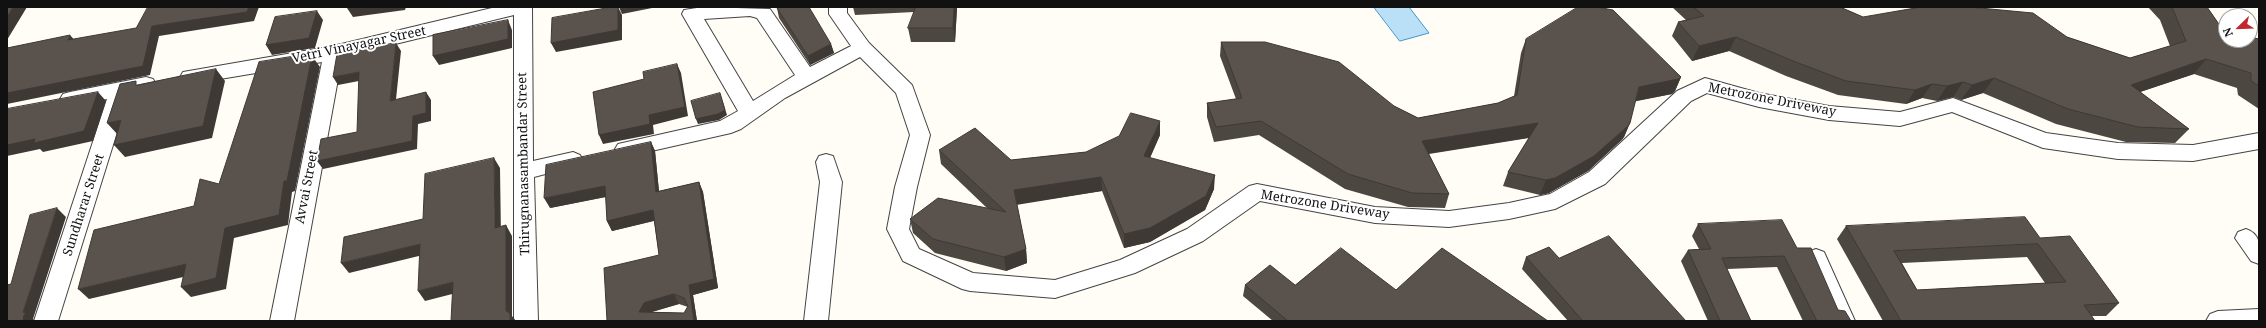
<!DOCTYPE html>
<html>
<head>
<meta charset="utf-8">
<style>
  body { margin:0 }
  #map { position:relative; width:2266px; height:328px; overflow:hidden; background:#fffdf5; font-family:"Noto Serif",serif }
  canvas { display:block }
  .frame { position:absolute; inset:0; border:8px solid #111; pointer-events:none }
  .north { position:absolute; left:2218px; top:8px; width:40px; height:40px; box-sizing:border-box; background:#fff; border:1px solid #a0a0a0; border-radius:50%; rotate:247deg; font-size:11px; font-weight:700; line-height:16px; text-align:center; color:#111 }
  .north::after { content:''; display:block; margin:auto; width:14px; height:18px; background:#c4262e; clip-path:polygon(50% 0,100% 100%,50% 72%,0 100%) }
</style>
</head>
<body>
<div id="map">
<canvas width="2266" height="328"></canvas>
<div class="frame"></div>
<div class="north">N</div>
</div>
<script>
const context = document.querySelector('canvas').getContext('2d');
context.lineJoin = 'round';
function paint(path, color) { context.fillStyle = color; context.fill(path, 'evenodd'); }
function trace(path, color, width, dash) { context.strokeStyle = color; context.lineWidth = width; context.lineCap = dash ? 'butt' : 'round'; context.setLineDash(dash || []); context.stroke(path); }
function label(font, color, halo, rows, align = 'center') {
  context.font = font + ' "Noto Serif",serif'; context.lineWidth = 4; context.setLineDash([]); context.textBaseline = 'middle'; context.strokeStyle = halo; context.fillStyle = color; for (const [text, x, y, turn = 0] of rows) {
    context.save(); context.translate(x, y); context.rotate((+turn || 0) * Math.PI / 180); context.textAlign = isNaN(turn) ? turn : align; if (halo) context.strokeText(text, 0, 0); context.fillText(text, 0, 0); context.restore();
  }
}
const water = new Path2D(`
  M1374,7H1409L1429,33L1400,41Z`);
const street = new Path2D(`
  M496,7H532L533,161L573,152L580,155L583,160L580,165L534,177L538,321H514V15L342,57L294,321H270L322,62L190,84L183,82L180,77L183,72L333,46Z
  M703,7L770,9L810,67L851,46L829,14V7H847V13L869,43L912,85L930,135L917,187L909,229L919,249L973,273L1055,280L1120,260L1187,229L1249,186L1257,184L1375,207L1449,211L1509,203L1550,194L1589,172L1677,91L1705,78L1759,93L1829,106L1900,112L1953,98L2046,133L2118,143L2193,145L2259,133V149L2193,161L2118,159L2043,148L1952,112L1900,126L1829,120L1759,107L1707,93L1691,101L1605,184L1555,209L1509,219L1449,227L1375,223L1260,201L1203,241L1135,273L1055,298L970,291L962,289L903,261L887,229L895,187L910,135L896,93L860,57L785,98L741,129L731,133L625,157L618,154L615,149L618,144L720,121L738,111L682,14L684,10ZM750,16L757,18L795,75L753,101L704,19Z
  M146,77L153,79L156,84L153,89L127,95L128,97L58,321H34L107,99L70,106L63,104L60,99L63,94L70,92Z
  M826,154L833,156L842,182L828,321H804L820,182L816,162L819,156Z
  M2246,229C2263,235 2259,249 2259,264L2251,261L2235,238L2238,232Z
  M1816,249L1824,252L1855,321H1831L1805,258L1808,252Z
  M2259,309V321H2206L2210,314L2218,311Z`);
const wall = new Path2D(`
  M853,7H958L957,8L955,42H911L908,28L914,12L855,15Z
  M1672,7H1840L1863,17L2067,37L2130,58L2170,46L2160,20L2148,7H2207L2223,30L2259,39V109L2238,95L2237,88L2194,74L2140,92L2189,129L2175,143L2126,142L2056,124L1983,93L1961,100L1953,97L1937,101L1922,98L1906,104L1838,95L1786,76L1729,51L1692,61L1672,36L1678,22L1686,20Z
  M777,8L831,44L834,53L810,65L779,18Z
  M1526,39L1681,77L1675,91L1672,94L1635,101L1630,123L1624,137L1622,140L1588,171L1549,193L1540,195L1503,186L1508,172L1529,138L1429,154L1449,194L1445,208L1408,207L1345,189L1259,135L1214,142L1207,117V103L1236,99L1220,56L1221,42L1394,106L1418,118L1498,103L1514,96L1521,53Z
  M1160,135L1150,158L1214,189L1205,210L1150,242L1124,248L1102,191L1017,204L1026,249L1027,263L1006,271L935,253L913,233L910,219L988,209L941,164L939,150L1011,160L1086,152Z
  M651,142L655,151L659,191L699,182L703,192L718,288L693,295L697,321H607L659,255L654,221L612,231L607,221L606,197L550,208ZM679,304L688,307L684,313L650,312Z
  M1698,224L1797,248L1838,310L1851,321H1803L1777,267L1727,269L1751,321H1708L1681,261L1688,250L1699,249L1692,236Z
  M1846,226L2040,238L2119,303L2106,316H2092L2095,321H1883L1837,239ZM2027,257L2045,283L1917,290L1902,263Z
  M1526,257L1559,258L1686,321H1568L1522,269Z
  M1245,285H1295L1396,290L1548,321H1273L1243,296Z`);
const shadedWall = new Path2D(`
  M13,7H27L7,40V17Z
  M249,7H259L254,21L159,36L150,75L7,104V93L152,26Z
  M351,7H406L405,10L353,17L347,8Z
  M618,7L622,15V40L556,52L551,43Z
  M619,7H657L622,14Z
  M954,7H958L957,8L955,42L953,28Z
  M317,11L323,20L315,48L272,55L266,45Z
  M508,20L512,30V48L439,65L433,56Z
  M70,35L78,44L68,40Z
  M1736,37L1729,51L1692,61L1699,46Z
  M396,43L401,51L395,109L390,101Z
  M831,44L834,53L810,65L808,56Z
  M312,56L320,67L295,191L292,192L288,225L234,238L226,289L191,297L181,287L225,228L284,181Z
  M2206,59L2194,74L2119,99L2131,85Z
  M677,64L681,73L688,116L653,125L654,134L603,144L599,135Z
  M216,69L225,81L212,138L125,157L114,145Z
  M359,72L364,80L338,85L333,77Z
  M1681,77L1675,91L1672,94L1632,102L1639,87Z
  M1994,78L1983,93L1961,100L1972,85Z
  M1963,82L1953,97L1937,101L1947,86Z
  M1932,84L1922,98L1906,104L1915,90Z
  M98,92L106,101L93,141L43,152L40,149L7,156V145Z
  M426,92L431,100V121L418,124L417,149L323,169L317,161L413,116Z
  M720,93L727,115L719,120L698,124L696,119Z
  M121,120L118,135L107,123Z
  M1160,121V135L1144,171V156Z
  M1538,123L1533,137L1419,155L1422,141Z
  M1630,123L1624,137L1588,171L1549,193L1540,195L1546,180Z
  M651,142L655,151L660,202L656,192Z
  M494,158L500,168L501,238L495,228Z
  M1215,175L1214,189L1205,210L1150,242L1124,248V234Z
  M1101,177L1102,191L1016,205L1014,190Z
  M699,182L703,192L718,288L693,295L697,321H694L689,285Z
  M605,186L610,196L550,208L544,198Z
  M57,208L66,217L33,319L35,321H23V312Z
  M653,210L657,220L612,231L607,221Z
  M506,225L512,236V316L516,321H510L506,311Z
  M420,244L427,254L349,273L341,263Z
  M1026,249L1027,263L1006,271L1004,257Z
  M186,264L196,274L89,299L78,289Z
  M453,282L460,292L425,301L418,291Z
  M674,294L679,304L649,313L639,312L644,303Z`);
const building = new Path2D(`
  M7,7H13L7,17Z
  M148,7H249L247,12L152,26L143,66L7,93V48L70,35L68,40L136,28Z
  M612,7H618V30L551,43L552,18Z
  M780,7H809L831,44L808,56L777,8Z
  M916,7H954L953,28H908Z
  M1578,7H1597L1613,10L1681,77L1678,79L1639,87L1630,123L1628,126L1594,156L1555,178L1546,180L1508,172L1538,123L1422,141L1449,194L1412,193L1348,174L1261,121L1216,127L1207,103L1242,98L1221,42H1265L1339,62L1394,106L1418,118L1498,103L1517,95L1526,39Z
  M1694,7H1840L1863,17L1921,7H1969L2033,13L2067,37L2130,58L2186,41L2172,7H2207L2223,30L2226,31V40H2250V37L2259,39V86L2251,81V73L2206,59L2131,85L2189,129L2138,127L2068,109L1994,78L1972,85L1963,82L1947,86L1932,84L1915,90L1846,81L1793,61L1736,37L1699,46L1678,22L1704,16Z
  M317,11L309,38L266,45L275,17Z
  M508,20V39L433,56V35Z
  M396,43L390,101L426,92V113L413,116L412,141L317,161L321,139L357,132L359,72L333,77L337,54Z
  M303,55L302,58L312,56L287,181H284L279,215L225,228L216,278L181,287L186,264L78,289L94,230L194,206L200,179L219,184L259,62Z
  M677,64L685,107L649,115L650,124L599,135L593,92L644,79L643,72Z
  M216,69L203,126L114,145L121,120L107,123L120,84L136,81V85Z
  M98,92L84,131L34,143L35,139L7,145V109Z
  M720,93L725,110L718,114L696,119L691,101Z
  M1131,113L1160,121L1144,156L1215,175L1206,196L1150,228L1124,234L1101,177L1014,190L1026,249L1004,257L933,239L910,219L938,198L1006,212L939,150L975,128L1011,160L1086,152L1119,136Z
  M651,142L656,192L699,182L714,279L689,285L694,321H607L604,268L659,255L653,210L607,221L605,186L544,198L546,165ZM674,294L684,298L688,306L684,313L639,312L644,303Z
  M494,158L495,228L506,225V311L510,313V321H451L453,282L418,291L420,244L341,263L344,237L423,219L425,174Z
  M57,208L23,312L27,314L24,315L23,321H7V285L11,284L30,215Z
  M2025,217L2040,238L2070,236L2119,303L2084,305L2095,321H1901L1846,226ZM2038,244L2066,282L1917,290L1894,251Z
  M1782,220L1797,248H1811L1838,310L1845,311L1851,321H1817L1784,256L1722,258L1751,321H1720L1688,250L1711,249L1698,224Z
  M1609,236L1686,321H1583L1526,257L1549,247L1559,258Z
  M1341,248L1396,290L1442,248L1548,321H1288L1245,285L1270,265L1295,285Z`);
const streetNames = [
  ["Vetri Vinayagar Street",359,45,-12],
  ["Metrozone Driveway",1772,100,11],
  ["Thirugnanasambandar Street",524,164,-91],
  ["Avvai Street",307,187,-79],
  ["Sundharar Street",84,205,-72],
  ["Metrozone Driveway",1325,205,9]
];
paint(water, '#b9e0f7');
trace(water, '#3f96cf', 1);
trace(street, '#444', 2);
paint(street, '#fff');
paint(wall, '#4d4742');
paint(shadedWall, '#3f3936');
paint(building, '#5a524d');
trace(building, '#3f3936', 1);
label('13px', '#111', '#fff', streetNames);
</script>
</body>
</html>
